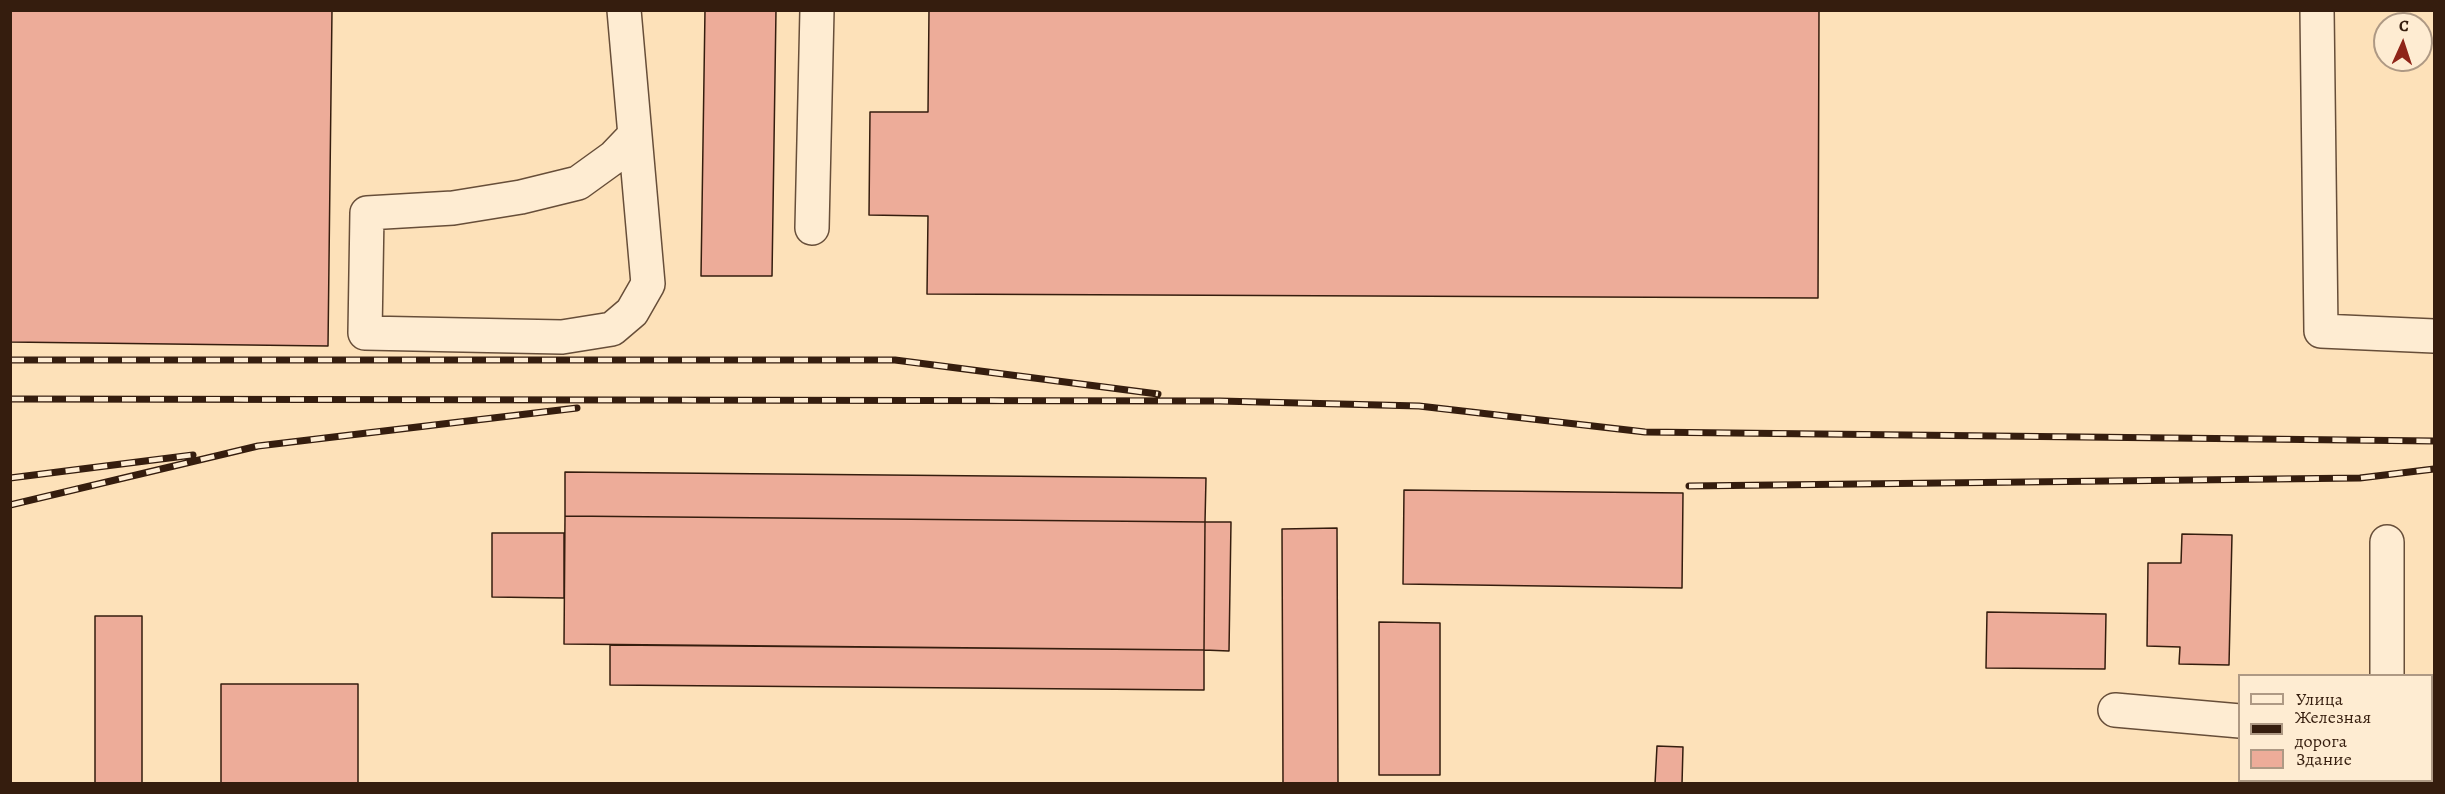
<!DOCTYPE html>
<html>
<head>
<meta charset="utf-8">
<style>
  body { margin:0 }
  #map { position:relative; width:2445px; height:794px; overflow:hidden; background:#fde1b9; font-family:Alegreya,serif }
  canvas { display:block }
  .frame { position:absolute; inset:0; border:12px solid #351d0e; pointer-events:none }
  .legend { position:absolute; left:2238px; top:674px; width:195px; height:108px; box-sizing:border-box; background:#feecd2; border:2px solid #ae9984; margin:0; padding:8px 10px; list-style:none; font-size:18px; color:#351d0e }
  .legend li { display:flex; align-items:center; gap:12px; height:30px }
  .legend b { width:30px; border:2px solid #ae9984 }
  .north { position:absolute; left:2373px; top:12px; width:60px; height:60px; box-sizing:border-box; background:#feecd2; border:2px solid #ae9984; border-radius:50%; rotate:3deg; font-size:16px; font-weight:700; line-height:24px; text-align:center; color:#351d0e }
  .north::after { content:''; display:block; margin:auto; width:21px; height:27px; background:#8f2418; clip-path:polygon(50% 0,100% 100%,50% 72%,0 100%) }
</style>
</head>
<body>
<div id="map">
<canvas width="2445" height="794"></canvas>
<div class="frame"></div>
<ul class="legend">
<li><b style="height:8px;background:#feecd2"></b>Улица</li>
<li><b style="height:8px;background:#351d0e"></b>Железная дорога</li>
<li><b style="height:16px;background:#edac99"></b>Здание</li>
</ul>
<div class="north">С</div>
</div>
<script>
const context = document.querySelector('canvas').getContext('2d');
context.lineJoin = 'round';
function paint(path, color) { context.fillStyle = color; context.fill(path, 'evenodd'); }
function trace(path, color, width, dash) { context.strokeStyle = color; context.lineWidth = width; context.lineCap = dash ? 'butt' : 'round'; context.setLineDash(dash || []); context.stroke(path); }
const building = new Path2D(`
  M10,10H332L328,346L10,342Z
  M705,10H776L772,276H701Z
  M929,10H1819L1818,298L927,294L928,216L869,215L870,112H928Z
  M565,472L1206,478L1205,522L565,516Z
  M1404,490L1683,493L1682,588L1403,584Z
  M565,516L1205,522L1204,650L564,644Z
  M1205,522H1231L1229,651L1204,650Z
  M1337,528L1338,784H1283L1282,529Z
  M492,533H564V598L492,597Z
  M2182,534L2232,535L2229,665L2179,664L2180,647L2147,646L2148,563H2181Z
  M1987,612L2106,614L2105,669L1986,668Z
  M95,616H142V784H95Z
  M1379,622L1440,623V775H1379Z
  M610,645L1204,650V690L610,685Z
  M221,684H358V784H221Z
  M1657,746L1683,747L1682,784H1655Z`);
const minor = new Path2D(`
  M624,10L648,284L632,312L612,329L562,337L365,333L367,213L453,208L521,197L578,183L614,157L635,135
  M2317,10L2321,331L2434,336
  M812,228L817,10
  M2387,676V542
  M2115,710L2240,721
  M2432,742L2434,743`);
const rail = new Path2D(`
  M10,360H895L1158,394
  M10,399L1220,401L1419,406L1645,432L2434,441
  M10,478L193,455
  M1689,486L2360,478L2434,469
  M10,505L258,446L577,408`);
paint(building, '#edac99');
trace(building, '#351d0e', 1.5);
trace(minor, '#674e39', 36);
trace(minor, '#feecd2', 33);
trace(rail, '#351d0e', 7);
trace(rail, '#feecd2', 4.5, [14]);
</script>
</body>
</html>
